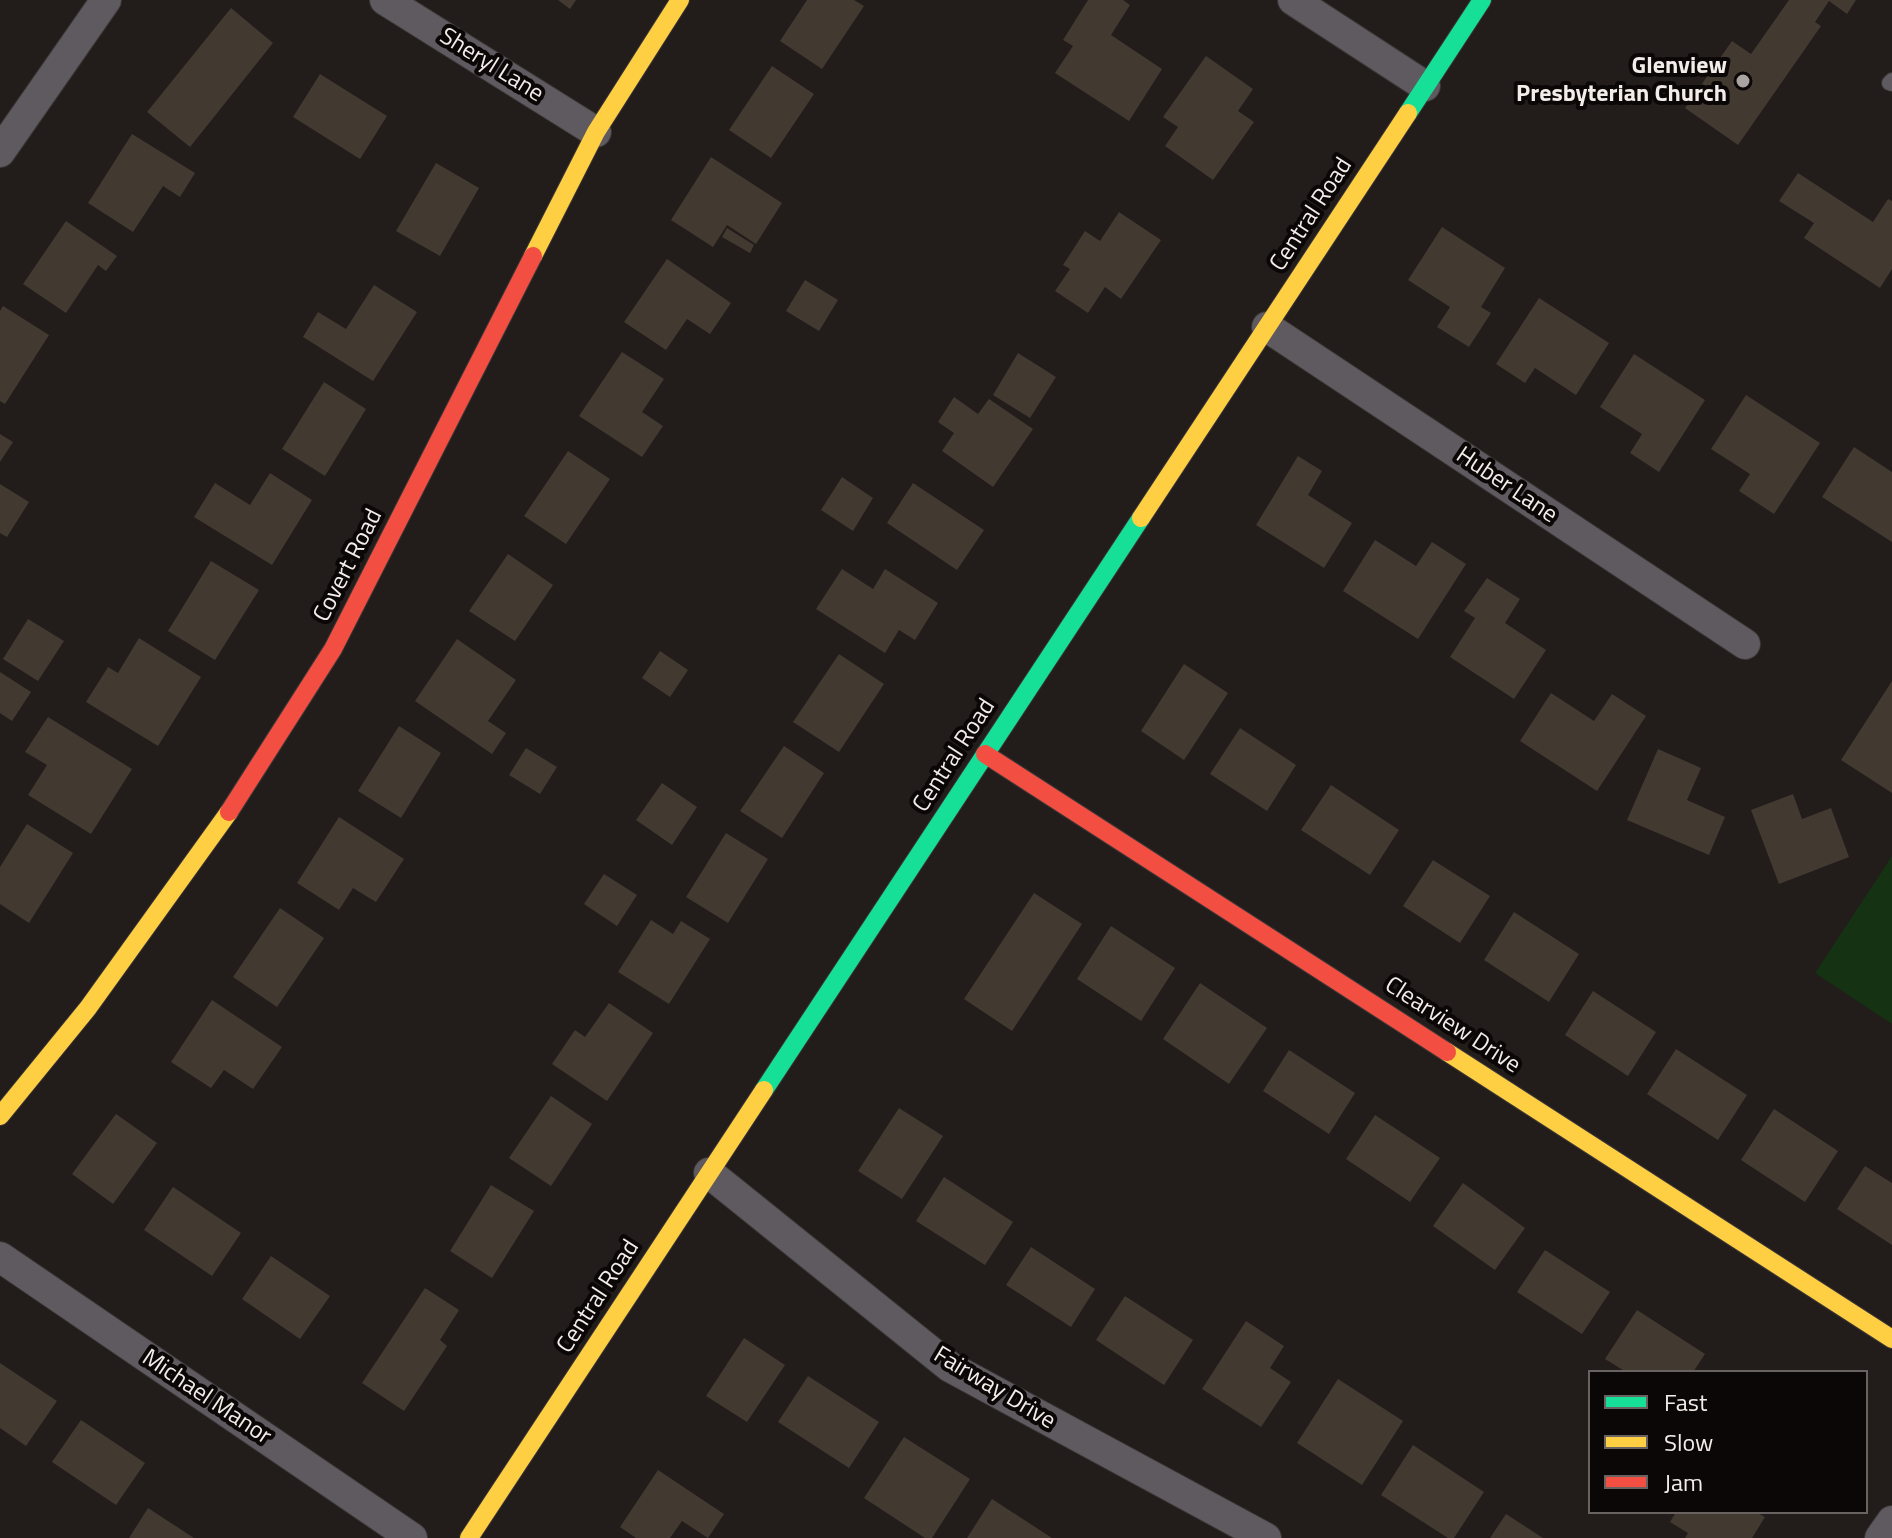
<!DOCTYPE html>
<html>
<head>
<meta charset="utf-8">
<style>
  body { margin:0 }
  #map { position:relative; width:1892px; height:1538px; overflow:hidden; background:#221c1b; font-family:"Titillium Web",sans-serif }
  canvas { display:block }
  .legend { position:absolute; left:1588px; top:1370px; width:280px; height:144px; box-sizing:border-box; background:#0b0706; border:2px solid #686361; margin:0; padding:10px 14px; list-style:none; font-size:24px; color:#f3ece9 }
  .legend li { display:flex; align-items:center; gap:16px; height:40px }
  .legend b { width:40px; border:2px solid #686361 }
</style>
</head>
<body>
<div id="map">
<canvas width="1892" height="1538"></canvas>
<ul class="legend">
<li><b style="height:10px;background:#16e098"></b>Fast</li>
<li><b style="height:10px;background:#ffcf43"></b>Slow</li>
<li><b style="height:10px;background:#f24e42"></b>Jam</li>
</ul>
</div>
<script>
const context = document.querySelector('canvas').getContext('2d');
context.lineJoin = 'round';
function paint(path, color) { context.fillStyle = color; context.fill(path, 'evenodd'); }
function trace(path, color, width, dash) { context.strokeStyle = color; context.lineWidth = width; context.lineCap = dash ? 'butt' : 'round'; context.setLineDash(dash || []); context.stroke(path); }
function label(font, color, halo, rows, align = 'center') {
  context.font = font + ' "Titillium Web",sans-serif'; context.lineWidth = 8; context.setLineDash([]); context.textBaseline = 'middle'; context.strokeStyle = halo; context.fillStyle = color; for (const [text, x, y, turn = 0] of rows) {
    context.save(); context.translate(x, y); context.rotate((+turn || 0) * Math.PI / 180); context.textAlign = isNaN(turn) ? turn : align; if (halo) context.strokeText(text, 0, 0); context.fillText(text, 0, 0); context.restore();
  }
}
const green = new Path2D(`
  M1892,856V1024L1815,973Z`);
const building = new Path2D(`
  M558,0H576L570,9Z
  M807,0H854L864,6L822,69L780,41Z
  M1088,0H1123L1130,5L1111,35L1162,69L1129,121L1055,73L1073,46L1063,40Z
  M1789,0H1856L1847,14L1829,1L1815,22L1821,26L1738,145L1685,108L1732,41L1751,54Z
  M231,8L273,43L190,147L147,112Z
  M1206,56L1253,89L1238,111L1254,122L1213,180L1165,146L1178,127L1163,117Z
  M772,66L814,94L771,158L729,130Z
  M320,74L387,116L360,159L293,117Z
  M132,134L195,173L180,197L163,186L133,232L88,203Z
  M711,157L782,203L756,244L727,225L713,247L671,220Z
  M436,163L479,188L440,256L396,231Z
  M1798,173L1873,222L1888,199L1892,201V269L1880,288L1804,238L1814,223L1779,201Z
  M1119,212L1161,240L1121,299L1105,287L1088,313L1055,291L1070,269L1063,265L1085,231L1100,241Z
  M66,221L117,256L106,271L98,265L66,313L23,284Z
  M1442,227L1505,268L1481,307L1491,313L1469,347L1437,327L1450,307L1408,280Z
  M727,228L754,245L750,253L722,237Z
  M667,259L731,303L710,334L687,319L666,350L624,322Z
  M805,280L838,300L819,331L786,311Z
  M374,285L417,312L373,381L303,337L318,312L346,329Z
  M1539,298L1609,343L1576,395L1535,368L1525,383L1496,364Z
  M3,306L49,335L5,404L0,401V311Z
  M622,352L664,379L642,412L663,426L642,457L579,416Z
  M1018,353L1056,377L1030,418L993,395Z
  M1634,354L1705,400L1659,472L1630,453L1642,434L1600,407Z
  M324,382L366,409L325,476L282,449Z
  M1746,395L1820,443L1774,514L1739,491L1750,474L1711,449Z
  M954,397L978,414L989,399L1033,429L993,487L942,451L954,433L938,422Z
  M0,434L13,442L0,462Z
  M1854,447L1892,472V542L1822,497Z
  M568,451L610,479L566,544L524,516Z
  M1298,456L1322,471L1308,495L1352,523L1324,568L1256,525Z
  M270,473L312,500L272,565L194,517L215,483L250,505Z
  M842,477L873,498L853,531L821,510Z
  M913,483L984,530L957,570L887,523Z
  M0,484L29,502L7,537L0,533Z
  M1375,540L1416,566L1432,542L1466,564L1418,639L1343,591Z
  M508,554L553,585L515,641L469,611Z
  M211,561L259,590L215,660L168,631Z
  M842,569L873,589L885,569L938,603L915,640L899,630L885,653L816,609Z
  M1487,578L1520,599L1505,623L1546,650L1514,699L1450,657L1475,618L1464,611Z
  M28,619L64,641L38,681L3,659Z
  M139,638L201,677L158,746L86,702L108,667L118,673Z
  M457,639L516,680L488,721L506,733L492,754L415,701Z
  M660,651L688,670L670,697L642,678Z
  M839,654L884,684L839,752L793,722Z
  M1184,664L1228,693L1184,760L1141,731Z
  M0,672L31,692L12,721L0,713Z
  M1892,681V793L1841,760Z
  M1551,693L1594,721L1612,694L1646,716L1597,791L1520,741Z
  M48,717L132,769L91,834L28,795L47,765L25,752Z
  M399,726L441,753L401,818L358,791Z
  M1240,728L1296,765L1267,811L1210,774Z
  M784,746L824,773L782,838L740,811Z
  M526,748L557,767L540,794L509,775Z
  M1658,749L1701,768L1687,800L1725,817L1709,855L1627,820Z
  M662,783L697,807L672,845L636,820Z
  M1331,785L1399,830L1370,875L1301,830Z
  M1793,794L1802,819L1831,808L1849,857L1779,884L1751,810Z
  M339,817L404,859L376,902L353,888L339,910L297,883Z
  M27,824L73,853L29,923L0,904V867Z
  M726,833L768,859L728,923L686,897Z
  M1433,860L1490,896L1460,943L1403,906Z
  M604,874L637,895L617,926L584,904Z
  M1034,893L1082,924L1012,1031L964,999Z
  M280,908L324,938L277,1007L233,977Z
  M1514,912L1579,954L1549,1002L1484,960Z
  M651,920L673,934L681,921L710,939L669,1004L618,972Z
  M1111,926L1175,968L1141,1021L1077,979Z
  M1200,983L1267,1028L1229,1084L1163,1039Z
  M1593,991L1656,1032L1628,1076L1565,1035Z
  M212,1000L282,1047L253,1089L224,1070L211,1088L171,1062Z
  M609,1003L653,1033L607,1101L552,1064L575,1030L585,1037Z
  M1676,1049L1747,1095L1718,1140L1647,1094Z
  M1289,1050L1355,1093L1329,1134L1263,1091Z
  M551,1096L592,1124L551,1186L509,1158Z
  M899,1108L943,1136L902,1199L858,1171Z
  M1774,1109L1838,1151L1805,1202L1741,1160Z
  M116,1114L157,1143L113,1204L72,1174Z
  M1375,1115L1440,1158L1410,1202L1346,1159Z
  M1865,1166L1892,1183V1245L1837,1209Z
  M944,1177L1013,1222L985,1265L916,1221Z
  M1463,1183L1525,1228L1495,1270L1433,1226Z
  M491,1185L534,1211L492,1278L450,1251Z
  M173,1187L241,1233L212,1276L144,1230Z
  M1031,1247L1095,1289L1071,1327L1006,1285Z
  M1545,1250L1610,1292L1582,1334L1517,1292Z
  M271,1256L330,1296L300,1339L242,1299Z
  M425,1288L459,1310L440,1340L447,1346L404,1411L362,1383Z
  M1125,1296L1193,1340L1164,1385L1096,1340Z
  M1637,1310L1705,1354L1693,1372H1626L1605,1359Z
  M1246,1321L1284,1346L1270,1368L1291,1382L1261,1427L1202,1389Z
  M744,1338L785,1365L747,1422L706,1396Z
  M0,1363L57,1401L26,1446L0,1428Z
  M808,1376L879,1422L849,1468L778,1422Z
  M1338,1379L1403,1421L1362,1485L1297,1443Z
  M81,1420L145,1463L116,1505L52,1462Z
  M904,1437L970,1479L932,1538H925L864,1498Z
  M1413,1445L1484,1492L1454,1538H1448L1381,1495Z
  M658,1470L724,1514L708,1538L682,1521L670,1538H636L620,1527Z
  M992,1499L1052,1538H967Z
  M148,1508L194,1538H129Z
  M1676,1512H1756L1765,1517L1752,1538H1685L1688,1533L1670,1522Z
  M1506,1514L1543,1538H1490Z`);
const lane = new Path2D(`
  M1892,80L1889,83L1892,84`);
const street = new Path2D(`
  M385,0L596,132
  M1293,0L1425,86
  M0,152L106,0
  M1267,327L1745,644
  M709,1173L950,1367L1266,1538
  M0,1257L412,1538
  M1880,1538L1892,1521`);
const fast = new Path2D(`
  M1408,113L1482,0
  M764,1090L1141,518`);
const slow = new Path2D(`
  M533,256L596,132L680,0
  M1141,518L1408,113
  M1447,1052L1892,1339
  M0,1116L88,1008L229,812
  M469,1538L764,1090`);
const jam = new Path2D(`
  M985,754L1447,1052
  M229,812L333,649L533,256`);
const markers = [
  [1743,81,8,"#aaa3a1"]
];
const streetNames = [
  ["Sheryl Lane",491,66,32],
  ["Central Road",1312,215,-57],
  ["Huber Lane",1506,486,34],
  ["Covert Road",349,566,-63],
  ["Central Road",955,756,-57],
  ["Clearview Drive",1452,1026,33],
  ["Central Road",599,1297,-57],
  ["Fairway Drive",994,1389,31],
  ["Michael Manor",206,1398,34]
];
const poiNames = [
  ["Glenview",1727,67],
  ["Presbyterian Church",1727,95]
];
paint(green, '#153212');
paint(building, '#423a31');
trace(lane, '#3a3635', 16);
trace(street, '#3a3635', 32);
trace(fast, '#3a3635', 20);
trace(slow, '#3a3635', 20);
trace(jam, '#3a3635', 20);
trace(lane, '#5f5a5f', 14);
trace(street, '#5f5a5f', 30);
trace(fast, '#16e098', 18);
trace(slow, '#ffcf43', 18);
trace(jam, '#f24e42', 18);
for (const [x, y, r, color] of markers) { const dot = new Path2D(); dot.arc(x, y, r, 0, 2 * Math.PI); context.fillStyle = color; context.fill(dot); trace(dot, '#0b0706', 3); }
label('24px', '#f3ece9', '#0b0706', streetNames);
label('bold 24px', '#f3ece9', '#0b0706', poiNames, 'right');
</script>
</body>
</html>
